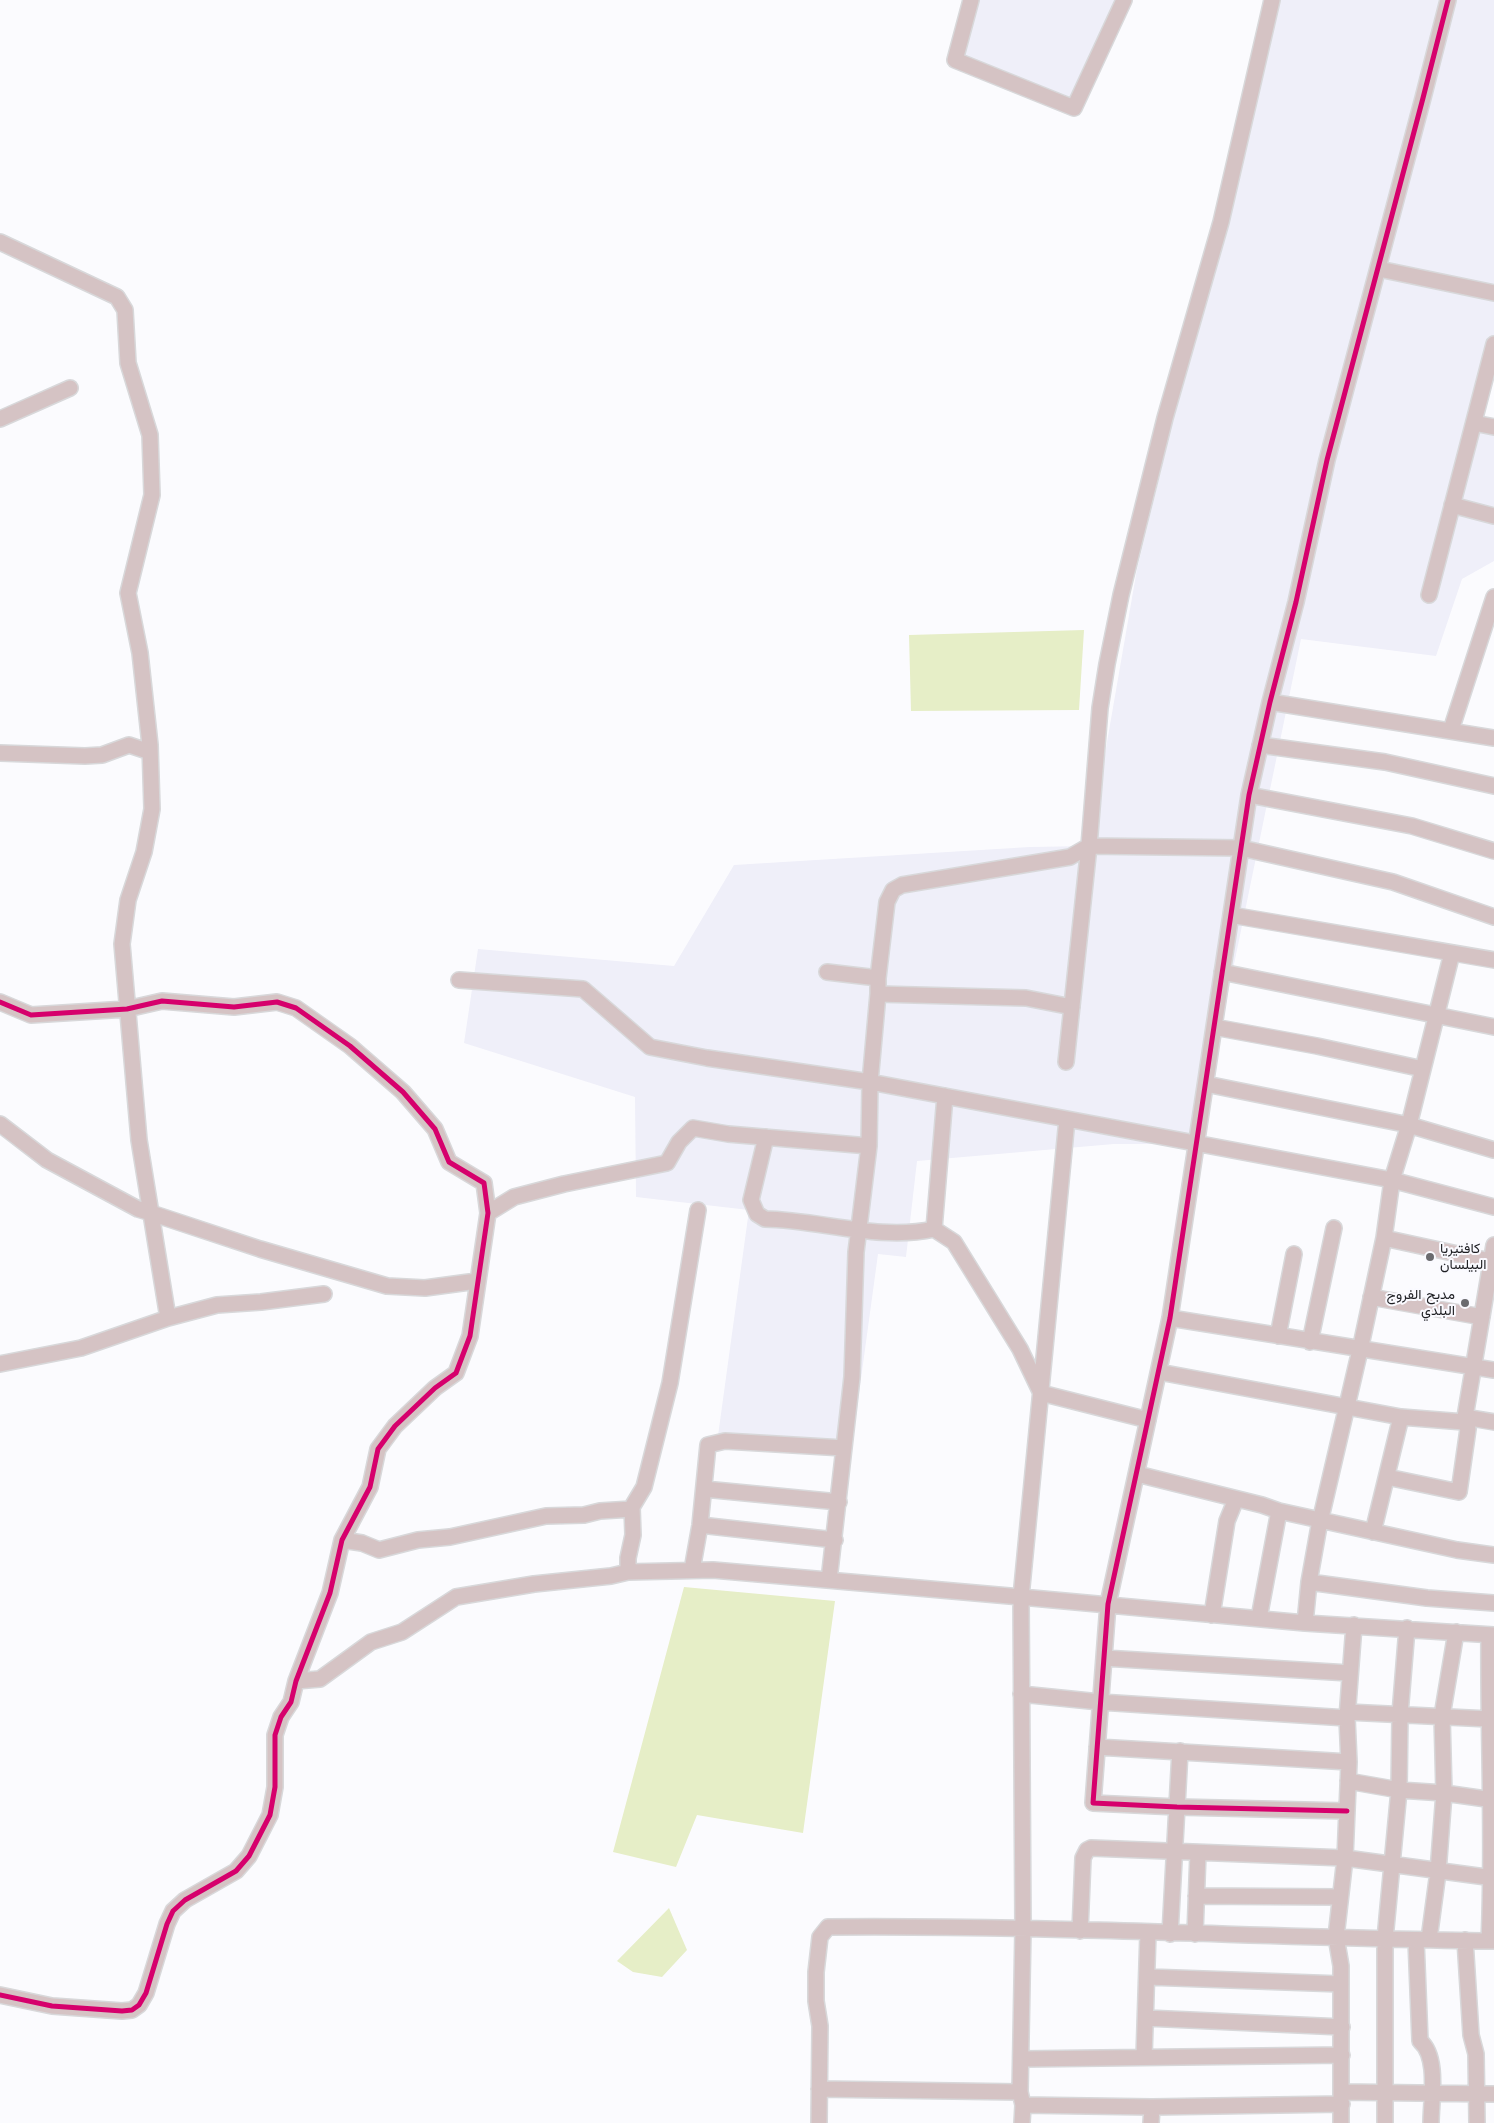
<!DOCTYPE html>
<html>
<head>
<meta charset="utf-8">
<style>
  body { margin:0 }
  canvas { display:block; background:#fbfbfe }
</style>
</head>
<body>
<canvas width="1494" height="2123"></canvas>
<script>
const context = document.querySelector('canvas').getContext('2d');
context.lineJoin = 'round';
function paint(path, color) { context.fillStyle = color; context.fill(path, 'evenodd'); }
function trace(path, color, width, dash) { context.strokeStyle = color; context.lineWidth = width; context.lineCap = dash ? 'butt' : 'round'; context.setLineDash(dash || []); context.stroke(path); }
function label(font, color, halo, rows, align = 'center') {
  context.font = font + ' "Work Sans",Vazirmatn,sans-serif'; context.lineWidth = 4; context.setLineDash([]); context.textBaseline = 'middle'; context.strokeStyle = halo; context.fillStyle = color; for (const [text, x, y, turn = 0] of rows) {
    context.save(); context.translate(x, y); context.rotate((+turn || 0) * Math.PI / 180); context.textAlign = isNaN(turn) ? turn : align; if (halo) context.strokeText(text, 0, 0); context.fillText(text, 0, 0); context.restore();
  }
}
const built = new Path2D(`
  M968,0H1122L1074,108L954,61Z
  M1271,0H1494V359L1482,418L1494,421V561L1462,579L1436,656L1301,639L1197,1144H1114L917,1161L906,1257L878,1254L851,1452L717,1443L749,1210L636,1197L635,1097L464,1043L478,949L674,966L734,865L1030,847L1089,846L1137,569L1221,222Z`);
const green = new Path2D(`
  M1084,630L1079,710L911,711L909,635Z
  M684,1587L835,1601L803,1833L697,1815L676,1867L613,1852Z
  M669,1908L687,1950L662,1977L633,1972L617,1961Z`);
const minor = new Path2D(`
  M971,0L955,60L1074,108L1124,0
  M0,242L117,297L125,310L128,363L150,435L152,495L128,593L140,653L150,745L152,809L144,852L128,900L122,944L139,1140L168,1318
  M1379,269L1494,293
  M0,419L70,388
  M1474,423L1494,427
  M1452,505L1494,516
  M1429,595L1494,344
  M1270,702L1494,738
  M1451,730L1494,597
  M1260,745L1385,762L1494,786
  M0,753L85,756L102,755L129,745L150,752
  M1249,795L1412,826L1494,851
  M1231,915L1494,960
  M827,972L878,978
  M1222,972L1494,1027
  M459,980L583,989L650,1047L707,1058L870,1082L1067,1119L1021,1597L1305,1623L1494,1635
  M878,994L1026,998L1072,1007
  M0,1002L31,1015L127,1009L162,1001L234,1007L277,1002L296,1008L350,1046L403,1092L435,1129L449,1162L484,1183L488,1213L470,1336L456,1373L435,1388L395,1426L378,1449L370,1487L342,1540L330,1593L296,1681L291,1702L281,1717L275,1735V1787L270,1815L249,1856L236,1871L185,1900L173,1911L167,1924L146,1993L139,2005L132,2010L122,2011L52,2006L0,1995
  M1214,1027L1317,1046L1423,1069
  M1066,1062L1089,846L1100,708L1107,664L1121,595L1165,418L1221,222L1272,0
  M1206,1084L1409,1125L1494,1150
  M1067,1119L1392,1180L1494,1207
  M0,1124L47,1160L138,1209L151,1213L260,1249L387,1286L425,1288L477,1281
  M766,1137L751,1200L757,1214L765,1219C821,1220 879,1241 934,1229L945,1096
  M488,1213L514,1197L564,1184L667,1163L679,1142L693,1128L728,1134L869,1146
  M934,1229L954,1242L1020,1349L1041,1393L1148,1420
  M1384,1238L1494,1262
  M1371,1297L1482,1317
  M1170,1318L1494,1370
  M1278,1336L1294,1254
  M1310,1342L1334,1228
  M0,1364L81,1348L168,1318L217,1305L261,1302L324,1294
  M1159,1372L1401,1417L1464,1422
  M1465,1417L1494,1422
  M1137,1474L1262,1505L1279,1511L1457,1550L1494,1555
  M1387,1477L1459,1492L1468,1429L1464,1422L1465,1417L1494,1245
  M704,1489L839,1502
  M700,1525L835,1540
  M1373,1532L1401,1417
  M342,1540L362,1543L379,1550L418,1540L450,1537L546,1516L584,1515L600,1511L632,1509
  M692,1570L700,1525L708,1445L725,1441L844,1448
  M628,1572V1558L633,1535L632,1507L644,1487L670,1383L698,1210
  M829,1580L852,1377L856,1252L869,1146L870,1082L878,994V978L887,902L893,890L902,885L1070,857L1089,846L1241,848L1393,882L1494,917
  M1309,1582L1427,1598L1494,1603
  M1212,1615L1227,1521L1236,1499
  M1259,1618L1279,1511
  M1305,1623L1309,1582L1319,1526L1360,1350L1384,1238L1392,1180L1409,1125L1452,953
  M1104,1658L1349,1673
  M296,1681L320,1679L371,1642L402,1632L456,1597L534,1584L611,1576L628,1572L713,1570L1021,1597L1023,1928L1020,2092L1023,2105L1022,2123
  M1021,1694L1100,1702L1347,1718
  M1347,1712L1489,1719
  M1097,1747L1349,1762
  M1348,1781L1399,1790L1444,1793L1494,1800
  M1347,1811L1177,1807L1093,1803L1108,1604L1170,1318L1249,795L1270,702L1296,602L1327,460L1423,98L1448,0
  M1196,1896L1340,1897
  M1080,1931L1083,1858L1087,1850L1091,1848L1345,1858L1494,1878
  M1170,1934L1180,1751
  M1195,1934L1198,1853
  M1429,1939L1438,1872L1444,1793L1442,1716L1456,1632
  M1416,1940L1420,2041C1439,2057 1431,2100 1431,2123
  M1465,1940L1471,2035L1476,2054L1477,2123
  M1489,1941C1494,1839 1488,1737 1489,1635
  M1148,1977L1341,1984
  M1146,2018L1342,2027
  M1144,2057L1148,1933
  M1022,2059L1342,2055
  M819,2089L1020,2092
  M1342,2092L1494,2094
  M1023,2105L1152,2107L1342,2104
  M819,2123L820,2026L816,2001V1972L820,1937L828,1927C1050,1925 1272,1938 1494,1941
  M1151,2123L1152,2107
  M1341,2123V1966L1336,1937L1345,1858L1349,1762L1347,1718L1354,1625
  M1385,2123V1939L1399,1790L1400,1714L1407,1628`);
const cycleway = new Path2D(`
  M0,1002L31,1015L127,1009L162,1001L234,1007L277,1002L296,1008L350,1046L403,1092L435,1129L449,1162L484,1183L488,1213L470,1336L456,1373L435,1388L395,1426L378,1449L370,1487L342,1540L330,1593L296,1681L291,1702L281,1717L275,1735V1787L270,1815L249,1856L236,1871L185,1900L173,1911L167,1924L146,1993L139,2005L132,2010L122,2011L52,2006L0,1995
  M1347,1811L1177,1807L1093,1803L1108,1604L1170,1318L1249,795L1270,702L1296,602L1327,460L1423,98L1448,0`);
const markers = [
  [1430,1257,5,"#6b6b6f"],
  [1465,1303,5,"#6b6b6f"]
];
const poiNames = [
  ["كافتيريا",1440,1249],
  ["البيلسان",1440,1265],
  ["مدبح الفروج",1455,1295,"right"],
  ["البلدي",1455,1311,"right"]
];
paint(built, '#efeff9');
paint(green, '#e6eec7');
trace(minor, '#d8d8da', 18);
trace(minor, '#d5c3c4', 15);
trace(cycleway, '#d6006c', 5);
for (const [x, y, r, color] of markers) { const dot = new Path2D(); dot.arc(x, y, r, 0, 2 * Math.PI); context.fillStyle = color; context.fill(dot); trace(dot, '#fafaff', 2); }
label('14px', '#1d1e22', '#fafaff', poiNames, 'left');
</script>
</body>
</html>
